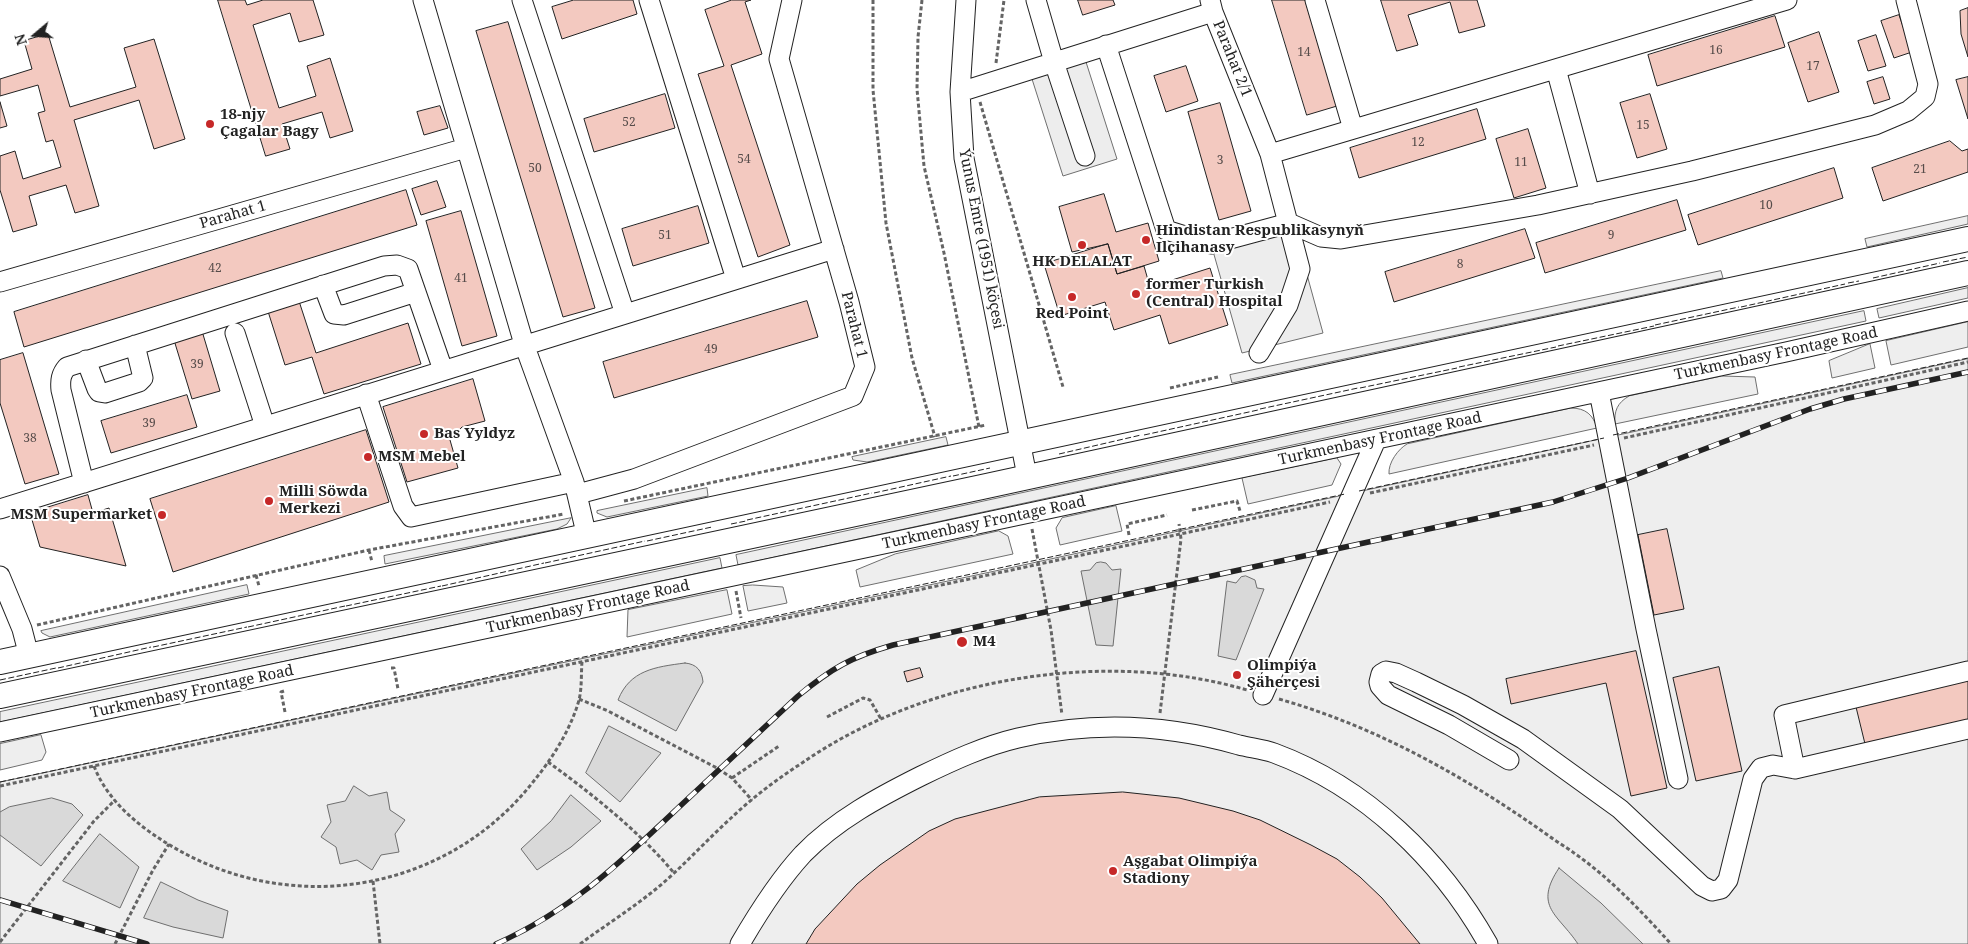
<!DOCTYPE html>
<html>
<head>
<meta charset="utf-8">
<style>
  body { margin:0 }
  #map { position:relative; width:1968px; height:944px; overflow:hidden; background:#fff; font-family:"Noto Serif",serif }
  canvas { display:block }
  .north { position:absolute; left:10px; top:10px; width:50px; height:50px; -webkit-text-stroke:4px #fff; paint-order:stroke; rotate:252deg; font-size:14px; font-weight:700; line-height:20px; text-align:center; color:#222 }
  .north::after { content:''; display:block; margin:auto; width:18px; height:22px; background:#222; clip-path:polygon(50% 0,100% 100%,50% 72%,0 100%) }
</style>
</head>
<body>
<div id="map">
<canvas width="1968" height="944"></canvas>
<div class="north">N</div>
</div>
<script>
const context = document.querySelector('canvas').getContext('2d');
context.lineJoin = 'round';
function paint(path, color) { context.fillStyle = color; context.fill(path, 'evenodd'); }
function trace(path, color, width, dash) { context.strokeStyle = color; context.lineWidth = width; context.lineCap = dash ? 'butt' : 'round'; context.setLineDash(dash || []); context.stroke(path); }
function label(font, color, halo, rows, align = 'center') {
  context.font = font + ' "Noto Serif",serif'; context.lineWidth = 4; context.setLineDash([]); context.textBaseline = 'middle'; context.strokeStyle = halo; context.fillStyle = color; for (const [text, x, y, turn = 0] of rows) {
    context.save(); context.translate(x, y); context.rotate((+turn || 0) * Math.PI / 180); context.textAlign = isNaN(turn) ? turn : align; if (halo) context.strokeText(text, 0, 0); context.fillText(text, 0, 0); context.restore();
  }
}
const green = new Path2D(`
  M1968,216V224L1867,247L1865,239Z
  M1721,271L1723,278L1232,383L1230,375Z
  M1968,288V298L1879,318L1877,309Z
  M1864,311L1866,321L738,565L736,555Z
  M1968,322V347L1891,365L1886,341Z
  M1870,344L1875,368L1832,378L1829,361Z
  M1968,359V944H0V782L1014,567Z
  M1722,376L1755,377L1758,394L1615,424C1614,411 1617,403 1629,396Z
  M1571,408C1586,408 1593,415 1597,428L1389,474C1388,463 1398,449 1407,444Z
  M946,437L948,445L867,462L853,460L852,457Z
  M1337,458L1341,464L1332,485L1248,504L1242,478Z
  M707,488L708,496L607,517L597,513V511Z
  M1116,506L1122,531L1060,545L1056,528L1062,518Z
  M571,518L567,524L557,529L385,564L384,556Z
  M999,531L1008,536L1013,554L860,587L856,570L895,554Z
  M720,558L722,568L0,722V712Z
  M247,585L249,594L50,637L42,633L41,631Z
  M753,585L783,587L787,603L748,611L743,586Z
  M727,590L732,614L627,637L628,610Z
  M41,735L46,752L42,760L0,770V744Z`);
const parking = new Path2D(`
  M1086,62L1117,159L1063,176L1032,79Z
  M1292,220L1323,333L1242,353L1211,244Z`);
const water = new Path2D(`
  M1101,562L1106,563L1112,570L1121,569L1113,646L1096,645L1081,571L1090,570L1096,563Z
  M1246,576L1255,580L1257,588L1264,589L1236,660L1218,656L1227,581L1236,583L1241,577Z
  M685,663C697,664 702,671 703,682L676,731L618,700C630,670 655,667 685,663Z
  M609,726L661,753L620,802L586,773Z
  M354,786L369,796L387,792L390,810L405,820L395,834L399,852L381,855L372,870L357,860L340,864L336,847L321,837L331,822L327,805L345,801Z
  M571,795L601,821L571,847L537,870L521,849L551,821Z
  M52,798L72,804L83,815L41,866L0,835V812L9,807Z
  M100,834L139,867L120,908L63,881Z
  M1559,868L1601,903L1643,944H1578C1558,914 1533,907 1559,868Z
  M161,882L198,900L228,911L223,938L173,927L144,918Z`);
const building = new Path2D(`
  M218,0H245L247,5L263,0H313L324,35L299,42L290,13L253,25L279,108L316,96L307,66L330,58L353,131L330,138L322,112L282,124L290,149L266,156Z
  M574,0H633L637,14L562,39L552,7Z
  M732,0H751L745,2L762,54L731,65L790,245L758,257L698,74L724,66L705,10Z
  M1078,0H1113L1115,5L1083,15Z
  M1272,0H1305L1337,106L1307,115Z
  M1381,0H1477L1485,26L1459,33L1450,2L1408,15L1418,45L1397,51Z
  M1968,8V57L1961,34L1960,11Z
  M1899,15L1912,52L1894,58L1881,21Z
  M1775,16L1785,47L1657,86L1648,55Z
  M508,22L595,308L563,317L476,31Z
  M1819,32L1839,92L1808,102L1788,43Z
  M48,34L70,107L136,87L124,48L154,39L185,139L154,149L139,100L74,120L99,206L75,213L66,185L29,196L37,225L13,232L0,190V156L15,151L23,179L61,167L53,140L46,142L38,113L45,111L38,85L0,96V79L32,69L24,41Z
  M1876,35L1886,66L1868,71L1858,41Z
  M1186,66L1198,101L1166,112L1154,76Z
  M1883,77L1890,99L1874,104L1867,82Z
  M1968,77V119L1956,80Z
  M665,94L675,128L594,152L584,119Z
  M1650,94L1667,149L1637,158L1620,103Z
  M0,102L7,126L0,128Z
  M1220,103L1251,211L1219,220L1188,112Z
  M440,106L448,128L424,135L417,112Z
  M1477,109L1486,139L1359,178L1350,148Z
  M1528,129L1546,188L1514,198L1496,139Z
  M1950,141L1962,151L1968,149V172L1883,201L1872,168Z
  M1834,168L1843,198L1698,245L1688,215Z
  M437,181L446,207L421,215L412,189Z
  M406,190L417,225L24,347L14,312Z
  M1104,194L1116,232L1148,223L1159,261L1117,274L1108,244L1072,252L1059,207Z
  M1677,200L1686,230L1545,273L1536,243Z
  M698,206L709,243L633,266L622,229Z
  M461,211L497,336L462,346L426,221Z
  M1525,229L1535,258L1394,302L1385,272Z
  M1108,244L1117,274L1144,266L1150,287L1210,268L1228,325L1169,344L1160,315L1114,330L1105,302L1060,316L1044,264Z
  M297,295L316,353L408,323L421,364L324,394L312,357L285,365L266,305Z
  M807,301L818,337L614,398L603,362Z
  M202,331L220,391L192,399L174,340Z
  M23,353L59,474L25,484L0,403V360Z
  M473,379L485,421L462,427L450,440L458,468L407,482L383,407Z
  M187,395L197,427L111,453L101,421Z
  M366,430L389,502L173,572L150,499Z
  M88,495L93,513L109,508L126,566L40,547L30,513Z
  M1667,529L1684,609L1654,615L1638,535Z
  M1636,651L1667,788L1631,796L1606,683L1511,704L1506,679Z
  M1719,667L1742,771L1696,781L1673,678Z
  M920,668L923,677L907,682L904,672Z
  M1968,680V723L1866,748L1856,707Z
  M1123,792L1179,798L1233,811L1260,820L1311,845L1337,859L1360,877L1382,898L1420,944H806L815,929L857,884L880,865L929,831L955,819L1039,797Z`);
const path = new Path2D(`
  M873,0V90L886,223L912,358L935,437
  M922,0L918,37L917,89L924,166L944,253L979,427
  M996,63L1004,0
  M980,102L1063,387
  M1170,388L1218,377
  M1624,438L1968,362
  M1370,493L1594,445
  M624,501L986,425
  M1192,510L1237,501L1240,511
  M1032,529L1051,630L1062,715
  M1129,535L1127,524L1167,515
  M369,550L372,562
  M256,575L259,586
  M736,591L741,618
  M37,625L369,550L564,514
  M391,668H394L398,689
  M284,691L281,692L285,712
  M579,699L608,711L717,768L732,778L752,800
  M1279,699C1377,727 1466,777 1549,836C1557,842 1566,847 1574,853C1610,878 1642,912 1671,944
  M1160,713L1181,539L1179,524
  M827,717L863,698L870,700L881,719
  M548,762C591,793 640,832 674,873
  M94,766C107,800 137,825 168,844C288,918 445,894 533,782C552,759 571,729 579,700C582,688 581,674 582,662
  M732,778L779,746
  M0,786L1330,502
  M373,881L380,944
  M0,942L94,821L115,800
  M115,944L153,870L169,844
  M580,944C607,924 636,906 662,884C686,863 707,840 730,819C752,798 777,779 802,763C924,678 1104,648 1247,690`);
const minor = new Path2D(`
  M423,0L524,344L574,482L587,537
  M522,0L625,314
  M649,0L736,279
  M966,0L960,92L964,158L1027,476
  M1036,0L1054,62L1085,156
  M1210,0L1213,12L1270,154L1300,269L1288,305L1259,353
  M1315,0L1353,129
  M1106,45L1166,230L1211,244L1289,223L1321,237L1341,239L1538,205L1692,171L1875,125L1908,111L1925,97L1928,84L1906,0
  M1556,69L1590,194
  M960,92L1213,12
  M1270,154L1787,0
  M0,282L466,148
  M323,285L334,314L344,315L416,292
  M235,333L265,426
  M86,360L97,389L99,392L105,393L139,382L143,378L135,345
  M1599,392L1646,629L1678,779
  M366,394L403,506L411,517L574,482
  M84,483L61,390C60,380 61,374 67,367L384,266L397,265L408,269L443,370
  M578,494L634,479L853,396L865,367L849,302L779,59L792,0
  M0,509L834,249
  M0,576L22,629L29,656
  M1263,695L1376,440
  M0,732L1786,352L1968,311
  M1509,760L1449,725L1388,695L1380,686L1379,682L1381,674L1386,671L1396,673L1416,682L1463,705L1523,739L1620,809L1702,886L1712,891L1721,889L1728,880L1753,779L1761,768L1773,765L1795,769L1968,729
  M1795,769L1784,715L1968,671
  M740,944C758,913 779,880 803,854C836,820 879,797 921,776C952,761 984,746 1018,738C1092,721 1166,724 1239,745C1251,748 1263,749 1274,753C1366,787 1441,860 1488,944`);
const major = new Path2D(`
  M0,662L1968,239
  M0,696L982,487L1968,273`);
const rail = new Path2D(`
  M0,900L147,944
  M496,944C570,911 620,863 678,808C718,771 758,733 798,696C832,668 851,657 893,645L1553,502L1628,478L1810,409L1844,399L1968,372`);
const fence = new Path2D(`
  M1943,262L1968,257
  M1873,278L1940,263
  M1848,283L1859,281
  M1741,307L1845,284
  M1655,325L1739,307
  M1558,346L1654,326
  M1459,367L1556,347
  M1360,388L1457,368
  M1260,409L1358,388
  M1144,435L1258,410
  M1613,435L1968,358
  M1059,454L1141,435
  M953,476L990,468
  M1359,491L1604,438
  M874,493L951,476
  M747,520L872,493
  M731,524L746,521
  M647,541L712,527
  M545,563L645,541
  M442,586L544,563
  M346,606L441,586
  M248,627L345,606
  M153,647L247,627
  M58,668L151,647
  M0,680L56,668
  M0,782L1345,494`);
const markers = [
  [210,124,5,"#c62828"],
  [1146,240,5,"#c62828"],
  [1082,245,5,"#c62828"],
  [1136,294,5,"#c62828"],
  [1072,297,5,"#c62828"],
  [424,434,5,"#c62828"],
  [368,457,5,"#c62828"],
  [269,501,5,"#c62828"],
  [162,515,5,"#c62828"],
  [962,642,6,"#c62828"],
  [1237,675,5,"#c62828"],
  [1113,871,5,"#c62828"]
];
const numberNames = [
  ["16",1716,51],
  ["14",1304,53],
  ["17",1813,67],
  ["52",629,123],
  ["15",1643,126],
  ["12",1418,143],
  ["54",744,160],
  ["3",1220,161],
  ["11",1521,163],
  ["50",535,169],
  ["21",1920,170],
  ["10",1766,206],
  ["51",665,236],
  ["9",1611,236],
  ["8",1460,265],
  ["42",215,269],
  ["41",461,279],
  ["49",711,350],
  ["39",197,365],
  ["39",149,424],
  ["38",30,439]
];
const streetNames = [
  ["Parahat 2/1",1232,59,68],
  ["Parahat 1",233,215,-16],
  ["Ýunus Emre (1951) köçesi",981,239,79],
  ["Parahat 1",854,325,76],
  ["Turkmenbasy Frontage Road",1776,354,-12],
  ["Turkmenbasy Frontage Road",1380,439,-12],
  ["Turkmenbasy Frontage Road",984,523,-12],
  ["Turkmenbasy Frontage Road",588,607,-12],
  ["Turkmenbasy Frontage Road",192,692,-12]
];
const poiNames = [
  ["18-njy",220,115],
  ["Çagalar Bagy",220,132],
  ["Hindistan Respublikasynyň",1156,231],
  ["Ilçihanasy",1156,248],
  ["HK DELALAT",1082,262,"center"],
  ["former Turkish",1146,285],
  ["(Central) Hospital",1146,302],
  ["Red Point",1072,314,"center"],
  ["Bas Yyldyz",434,434],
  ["MSM Mebel",378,457],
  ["Milli Söwda",279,492],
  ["Merkezi",279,509],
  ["MSM Supermarket",152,515,"right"],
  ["M4",973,642],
  ["Olimpiýa",1247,666],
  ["Şäherçesi",1247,683],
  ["Aşgabat Olimpiýa",1123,862],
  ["Stadiony",1123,879]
];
paint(green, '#eee');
trace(green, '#6f6f6f', 1);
paint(parking, '#ededed');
trace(parking, '#6f6f6f', 1);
paint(water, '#d9d9d9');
trace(water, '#6f6f6f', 1);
paint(building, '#f3c9c0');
trace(building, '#222', 1);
trace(minor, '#222', 21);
trace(major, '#222', 26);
trace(path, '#646464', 3, [4, 2.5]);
trace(minor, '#fff', 19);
trace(major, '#fff', 24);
trace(rail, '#222', 5.5);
trace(rail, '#fff', 4, [11]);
trace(fence, '#222', 1, [6, 2.5]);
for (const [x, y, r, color] of markers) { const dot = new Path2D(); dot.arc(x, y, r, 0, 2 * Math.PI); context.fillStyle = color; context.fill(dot); trace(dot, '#fff', 2); }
label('12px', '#564c4a', null, numberNames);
label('15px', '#222', '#fff', streetNames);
label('bold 15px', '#222', '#fff', poiNames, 'left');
</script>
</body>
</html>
